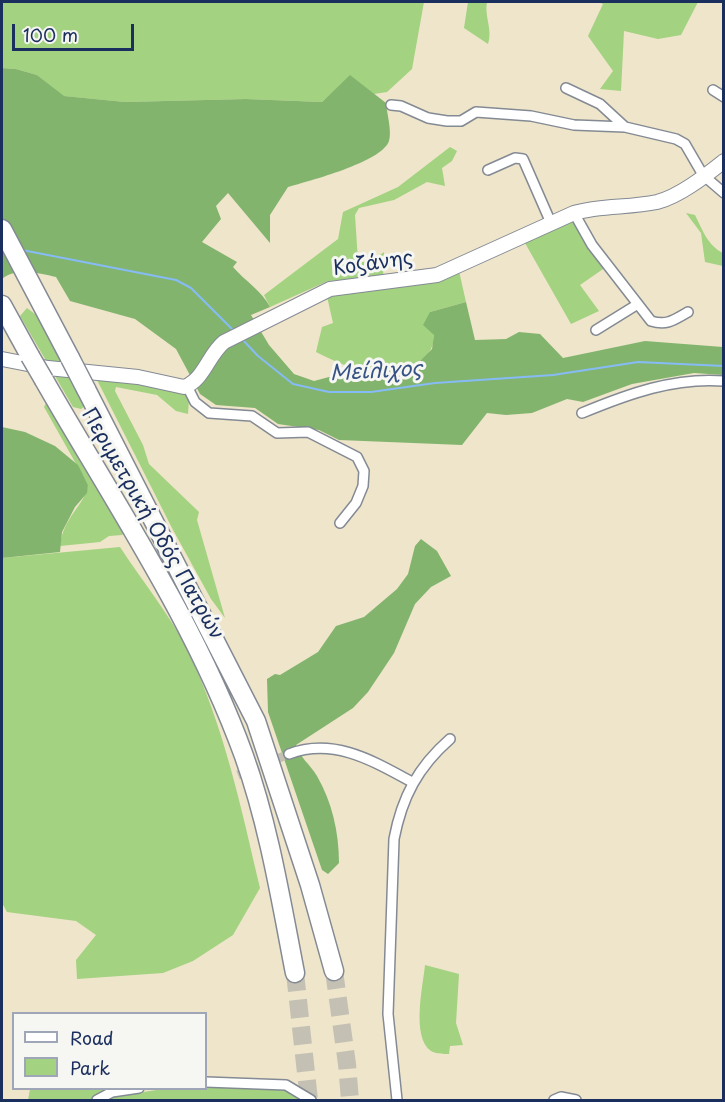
<!DOCTYPE html>
<html>
<head>
<meta charset="utf-8">
<style>
  body { margin:0 }
  #map { position:relative; width:725px; height:1102px; overflow:hidden; background:#eee5ca; font-family:"Playpen Sans",sans-serif }
  canvas { display:block }
  .frame { position:absolute; inset:0; border:3px solid #1b2f5e; pointer-events:none }
  .legend { position:absolute; left:12px; top:1012px; width:195px; height:78px; box-sizing:border-box; background:#f6f6f2; border:2px solid #9ea6b7; margin:0; padding:8px 10px; list-style:none; font-size:18px; color:#1b2f5e }
  .legend li { display:flex; align-items:center; gap:12px; height:30px }
  .legend b { width:30px; border:2px solid #9ea6b7 }
  .scale { position:absolute; left:12px; top:24px; width:122px; height:27px; box-sizing:border-box; border:3px solid #1b2f5e; border-top:0; padding-left:8px; font-size:18px; line-height:21px; white-space:nowrap; color:#1b2f5e; -webkit-text-stroke:4px #f6f6f2; paint-order:stroke }
</style>
</head>
<body>
<div id="map">
<canvas width="725" height="1102"></canvas>
<div class="frame"></div>
<ul class="legend">
<li><b style="height:8px;background:#fff"></b>Road</li>
<li><b style="height:16px;background:#a3d280"></b>Park</li>
</ul>
<div class="scale">100 m</div>
</div>
<script>
const context = document.querySelector('canvas').getContext('2d');
context.lineJoin = 'round';
function paint(path, color) { context.fillStyle = color; context.fill(path, 'evenodd'); }
function trace(path, color, width, dash) { context.strokeStyle = color; context.lineWidth = width; context.lineCap = dash ? 'butt' : 'round'; context.setLineDash(dash || []); context.stroke(path); }
function label(font, color, halo, rows, align = 'center') {
  context.font = font + ' "Playpen Sans",sans-serif'; context.lineWidth = 6; context.setLineDash([]); context.textBaseline = 'middle'; context.strokeStyle = halo; context.fillStyle = color; for (const [text, x, y, turn = 0] of rows) {
    context.save(); context.translate(x, y); context.rotate((+turn || 0) * Math.PI / 180); context.textAlign = isNaN(turn) ? turn : align; if (halo) context.strokeText(text, 0, 0); context.fillText(text, 0, 0); context.restore();
  }
}
const green = new Path2D(`
  M2,2H424L412,69L387,92L374,94L350,76L322,102L246,99L125,102L63,96L37,75L16,69L2,68Z
  M468,2H487C484,16 493,30 488,44L464,28Z
  M598,2H698L681,35L658,39L624,31L621,91L600,89L613,71L588,36L603,4Z
  M450,147L457,151L452,161L442,168L445,186L427,182L394,200L359,208L355,215L358,261L369,263L384,252L383,279L328,281L270,307L264,295L338,239L343,212L398,187Z
  M686,213L695,215C702,229 708,246 723,253V266L705,262L701,233Z
  M572,219L606,267L580,285L599,311L571,324L525,243Z
  M459,271L466,302L430,312C432,323 437,338 431,349C428,356 417,364 410,367C377,381 346,367 316,352L322,327L333,323L326,292Z
  M27,308L39,317L85,406L81,409L73,407L20,316Z
  M95,376L184,391L189,399L188,414L176,411L157,395L116,387L115,391L143,445L149,464L199,512L197,520L225,618L211,599L172,528Z
  M47,401L125,531L122,535L109,536L100,542L60,546C63,517 85,505 88,485L44,407Z
  M120,547C142,581 170,615 188,651C224,726 241,807 260,888L233,935L193,961L163,973L77,979L76,960L96,935L76,921L7,912L2,903V558Z
  M425,965L459,974L456,1023L463,1045L450,1046L449,1054C444,1054 436,1054 431,1051C411,1037 423,986 425,965Z
  M224,1085L249,1089L284,1087L307,1100H28L30,1089H108L111,1097L163,1089L206,1088V1086Z`);
const forest = new Path2D(`
  M2,68L16,69L37,75L64,96L125,102L246,99L322,102L350,75L386,103C387,114 392,131 389,141C382,162 309,181 288,187L270,215V243L228,193L216,206L221,219L202,242L237,262L233,267C245,281 262,291 270,307L251,315L269,345L294,374L314,381L344,373L369,379L394,374L417,364L432,349L434,335L423,325L430,312L466,302L475,340L506,339L519,332L540,334L563,358L645,341L723,347V375L694,373L632,384L583,402L567,399L532,413L506,415L487,413L462,445L339,440L319,430L278,424L255,408L216,405L200,394L176,349L135,319L70,301L56,277C40,273 15,267 2,279Z
  M2,427L25,432L55,446L78,465L88,485L87,493L75,507L62,532L60,552L2,558Z
  M421,539L437,551L451,576L431,587L415,604L394,653L368,692L353,708L296,745C300,758 310,764 317,776C332,802 339,832 339,863L328,874L322,870L268,712L267,679L275,674L280,675L318,652L336,626L364,617L397,589L408,574L415,546Z`);
const stream = new Path2D(`
  M22,250L176,280L191,288L234,331
  M242,339L258,356L293,384L329,392H371L435,383L553,375L638,362L724,366`);
const streetTunnel = new Path2D(`
  M238,775L289,754`);
const highwayTunnel = new Path2D(`
  M334,971L347,1064L350,1100
  M295,973L309,1100`);
const street = new Path2D(`
  M566,88L600,104L625,127
  M713,90L724,97
  M391,105L401,106L428,118L447,121H461L476,112L531,116L574,125L625,127L676,139L685,144L703,175L724,193
  M488,170L515,158L523,159L551,223
  M574,213L592,245L651,321C667,326 674,320 688,312
  M596,330L638,304
  M187,386L195,402L209,413L252,416L277,433L308,432L357,457L364,471L363,486L356,503L340,523
  M582,413C628,394 674,377 724,381
  M289,754C334,737 373,761 412,782
  M206,1082L286,1085L311,1100
  M97,1100L112,1092L139,1088
  M397,1100L388,1014L394,839C402,797 418,767 450,739
  M554,1100L561,1097L576,1100`);
const secondary = new Path2D(`
  M2,359L48,368L138,377L184,387C204,380 208,355 224,342L330,289L437,275L574,213C601,205 629,208 657,202C680,196 705,176 724,161`);
const highway = new Path2D(`
  M2,229L70,358
  M2,305L30,356
  M44,380C115,504 195,621 244,756C269,826 281,901 295,973
  M86,389L256,721L310,885L334,971`);
const highwayBridge = new Path2D(`
  M30,356L44,380
  M70,358L86,389`);
const streetNames = [
  ["Κοζάνης",373,264,-8],
  ["Περιμετρική Οδός Πατρών",152,524,60]
];
const waterNames = [
  ["Μείλιχος",376,372,-3]
];
paint(green, '#a3d280');
paint(forest, '#82b46e');
trace(stream, '#87bbf5', 2);
trace(streetTunnel, '#c4c1b4', 9, [9, 4.5]);
trace(highwayTunnel, '#c4c1b4', 18, [18, 9]);
trace(street, '#848a94', 12);
trace(secondary, '#848a94', 16);
trace(highway, '#848a94', 21);
trace(street, '#fff', 9);
trace(secondary, '#fff', 14);
trace(highway, '#fff', 18);
trace(highwayBridge, '#848a94', 21, []);
trace(highwayBridge, '#fff', 18);
label('20px', '#1b2f5e', '#f6f6f2', streetNames);
label('italic 21px', '#365284', '#f6f6f2', waterNames);
</script>
</body>
</html>
